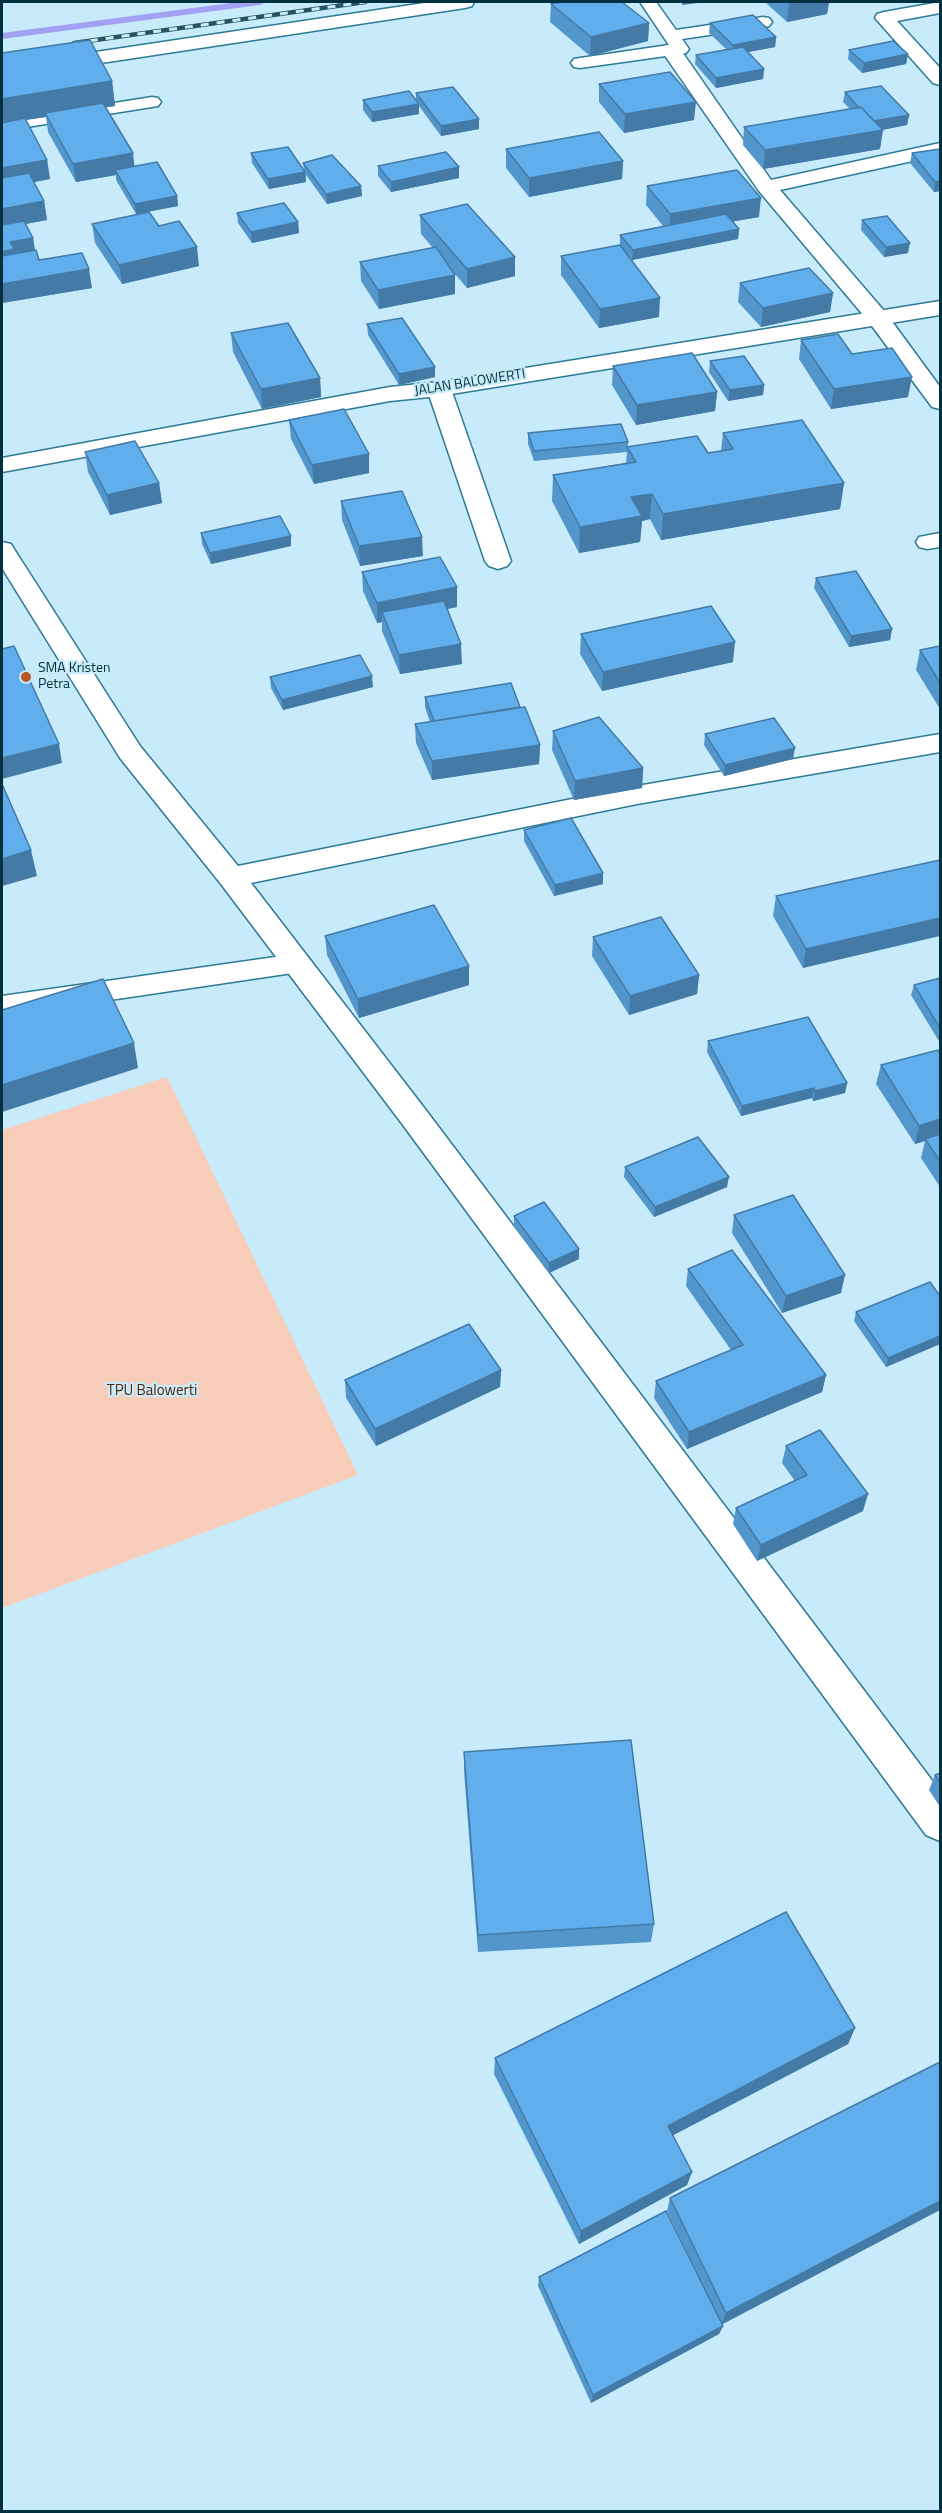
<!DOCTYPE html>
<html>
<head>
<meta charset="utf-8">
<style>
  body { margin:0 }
  #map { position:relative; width:942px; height:2513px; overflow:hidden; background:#c7ebfa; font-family:"Titillium Web",sans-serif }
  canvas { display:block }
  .frame { position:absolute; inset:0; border:3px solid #01303e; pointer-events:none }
</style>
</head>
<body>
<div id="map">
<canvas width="942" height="2513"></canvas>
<div class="frame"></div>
</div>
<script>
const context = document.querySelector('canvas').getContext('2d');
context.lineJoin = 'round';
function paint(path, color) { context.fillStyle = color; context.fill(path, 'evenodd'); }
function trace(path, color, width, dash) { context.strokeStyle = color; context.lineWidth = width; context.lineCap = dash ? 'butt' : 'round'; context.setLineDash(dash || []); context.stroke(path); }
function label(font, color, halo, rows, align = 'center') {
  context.font = font + ' "Titillium Web",sans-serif'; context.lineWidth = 4.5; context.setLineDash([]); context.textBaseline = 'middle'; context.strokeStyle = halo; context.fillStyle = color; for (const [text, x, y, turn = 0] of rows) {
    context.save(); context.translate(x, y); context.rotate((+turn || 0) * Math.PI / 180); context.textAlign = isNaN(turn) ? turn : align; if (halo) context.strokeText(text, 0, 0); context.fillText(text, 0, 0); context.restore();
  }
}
const green = new Path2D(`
  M167,1077L358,1475L2,1608V1130Z`);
const stream = new Path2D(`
  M239,2H266L260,5L2,39V33Z`);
const service = new Path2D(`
  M640,2H656L676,30L763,17L769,18L772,22L769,26L763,27L682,39L689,49L686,53L680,54L580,68L574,67L571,63L574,59L580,58L669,45Z
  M152,97L158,98L161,102L158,106L2,131V121Z
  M940,533V547L927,549L919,547L916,542L919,537Z
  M296,954L306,957L309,964L306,971L2,1016V996Z`);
const minor = new Path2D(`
  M431,2H474L472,6L465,8L2,78V66Z
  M940,2V13L897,21L940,68V85L933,83L875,18L877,14L884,12Z
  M671,44L678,46L771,180L940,143V155L780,190L885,312L940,387V409L932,407L869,322L759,191L661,50L664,46Z
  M439,382L447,384L451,389L511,561L507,566L498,569L489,566L485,561L427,389L431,384Z
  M2,542L11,544L14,549L140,746L238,866L637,786L940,734V752L637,804L251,883L425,1109L940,1791V1841L926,1835L403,1125L221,884L120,758L2,568Z`);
const tertiary = new Path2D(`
  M940,301V315L439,396L390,401L2,472V458L390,387L439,382Z`);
const rail = new Path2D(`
  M74,43L365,2`);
const wall = new Path2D(`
  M765,2H829L827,14L787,22Z
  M551,4L649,23L648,41L590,56L550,22Z
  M710,23L776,37L775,47L748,52L764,69L763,79L716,88L695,64L696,55L726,49L709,33Z
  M849,50L908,54L906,64L862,73L848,59Z
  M2,53L112,81L115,106L105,107L134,166L177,196L178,206L136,214L116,180V175L76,182L48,132L46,117L26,120L47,160L50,179L34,182L44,201L47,220L26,224L33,238L35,251L39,260L92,288L2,303Z
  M599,84L694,120L624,133L599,102Z
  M845,92L909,115L907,125L882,130L880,149L763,169L743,145L744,127L850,109L843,102Z
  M416,93L479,129L441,136L419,106V114L372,122L363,110V100L416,101Z
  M506,149L623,161L622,179L529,197L506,168Z
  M940,149V191L934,192L910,163L912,153Z
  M251,153L304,170L303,163L361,186L362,196L327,204L306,175V182L269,189L252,163Z
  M378,166L459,167V178L391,192L378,176Z
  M647,186L759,217L733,221L739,229L738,239L632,260L620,245V235L663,226L646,205Z
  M237,213L298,222L299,233L252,243L238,223Z
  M420,215L515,257V276L467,288L455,274V294L379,309L361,281L360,262L433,248L421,234Z
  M862,220L908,253L884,257L861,230Z
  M92,224L159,226L199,266L122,284L95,243Z
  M561,256L659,317L599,328L561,275Z
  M740,283L833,293L830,312L761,327L738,302Z
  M367,324L435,367V377L399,385L368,335Z
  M231,333L320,378L321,397L262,409L233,352Z
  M801,340L852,354L908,397L831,409L799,359Z
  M710,361L764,385L763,395L728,401L709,372Z
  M613,366L717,392L715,411L636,425L612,385Z
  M289,420L369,473L314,484L291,439Z
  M528,433L628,442V447L708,453L721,451L723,433L844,483L840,509L661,540L650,519L642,521L640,542L579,553L552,501L553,475L626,463L627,452L534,461L528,444Z
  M85,452L159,483L162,503L110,515L88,472Z
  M341,501L423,556L360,566L342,520Z
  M201,533L291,546L211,564L202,544Z
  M362,572L457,587V607L447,609L462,664L400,674L382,631V622L377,623L363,591Z
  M816,578L892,629L890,640L849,647L814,588Z
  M581,634L733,662L602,691L580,654Z
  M940,646V709L916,670L920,650Z
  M270,677L373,687L283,710L271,688Z
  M425,697L520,707L540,745L539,764L432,780L416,743L415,724L430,722L425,707Z
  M553,731L643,768L642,788L574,800L552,750Z
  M705,734L793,759L724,776L704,745Z
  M524,830L603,873V884L554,896L524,841Z
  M940,860L803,968L773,916L776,896Z
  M325,936L469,966V985L359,1018L327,955Z
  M593,937L699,975L697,994L629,1015L592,956Z
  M940,978V1043L911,995L914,985Z
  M708,1041L847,1083L845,1093L813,1101L812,1098L741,1116L707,1052Z
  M940,1054V1187L921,1158L925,1141L915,1144L876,1084L881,1065Z
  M625,1167L727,1187L654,1217L624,1177Z
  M734,1215L841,1293L782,1313L732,1233Z
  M514,1216L579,1249V1259L549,1273L514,1226Z
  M688,1269L826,1375L822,1392L687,1449L654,1398L656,1381L731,1350L686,1286Z
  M940,1296V1344L886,1367L854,1321L856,1312Z
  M501,1370L500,1387L376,1446L346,1398L345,1380Z
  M786,1446L863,1511L757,1561L733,1524L736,1508L795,1481L782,1463Z
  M464,1752L654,1924L651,1942L478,1952L464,1771Z
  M940,1773V1807L929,1790L935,1775Z
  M855,2028L848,2044L673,2135L692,2172L687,2185L579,2244L494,2074L495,2058Z
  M940,2062L722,2324L723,2326L719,2334L591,2403L538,2286L539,2277L696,2271L667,2211L670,2198Z`);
const shadedWall = new Path2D(`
  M682,2H706L682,5Z
  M801,2H829L827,14L787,22L789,4Z
  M649,23L648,41L590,56L591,37Z
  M776,37L775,47L732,55L733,45Z
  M908,54L906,64L862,73L864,63Z
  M764,69L763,79L716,88V78Z
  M112,81L115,106L47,116L45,113L46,117L2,123V99Z
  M696,102L694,120L624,133L625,114Z
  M419,104V114L372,122V112Z
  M909,115L907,125L871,132L872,122Z
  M479,119V129L441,136V126Z
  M883,130L880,149L763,169L765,150Z
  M133,153L135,171L115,170L116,175L76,182L73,164Z
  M47,160L50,179L2,188V168Z
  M623,161L622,179L529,197V178Z
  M459,167V178L391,192V182Z
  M305,172L306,182L269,189L268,179Z
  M940,181V191L934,192L935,182Z
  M361,186L362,196L327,204L326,194Z
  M177,196L178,206L136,214L135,204Z
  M761,198L759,217L669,233L670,214Z
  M44,201L47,220L2,228V209Z
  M298,222L299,233L252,243L251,232Z
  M739,229L738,239L632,260L633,250Z
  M33,238L36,257L2,271V252L10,242Z
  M910,243L908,253L884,257L886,247Z
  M197,247L199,266L122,284L119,265Z
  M515,257V276L467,288V269Z
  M89,269L92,288L2,303V284Z
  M455,275V294L379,309L378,290Z
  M833,293L830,312L761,327L763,308Z
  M660,298L659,317L599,328L600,309Z
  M435,367V377L399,385V374Z
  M912,377L908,397L831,409L834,389Z
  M320,378L321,397L262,409L261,389Z
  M764,385L763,395L728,401L730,390Z
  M717,392L715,411L636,425L637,405Z
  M369,454V473L314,484L312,465Z
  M159,483L162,503L110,515L107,495Z
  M844,483L840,509L661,540L663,514Z
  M652,494L650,519L642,521L640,542L579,553L580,527L631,497Z
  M291,536V546L211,564L210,553Z
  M422,537L423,556L360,566L359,546Z
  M457,587V607L385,621L382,612V622L377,623V603Z
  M892,629L890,640L849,647L851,636Z
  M735,642L733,662L602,691L603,672Z
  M461,644L462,664L400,674L399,655Z
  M372,676L373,687L283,710L282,700Z
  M59,744L62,763L2,779V758Z
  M540,745L539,764L432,780V761Z
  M795,748L793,759L724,776L725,765Z
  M643,768L642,788L574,800L575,781Z
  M31,850L37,876L2,886V859Z
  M603,873V884L554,896L555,885Z
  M940,918V936L803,968L806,949Z
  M469,966V985L359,1018L358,999Z
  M699,975L697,994L629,1015L630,996Z
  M134,1043L138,1068L2,1112V1085Z
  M847,1083L845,1093L813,1101L815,1091Z
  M814,1088L812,1098L741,1116L742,1106Z
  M940,1119V1136L925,1139V1141L915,1144L919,1126Z
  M729,1177L727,1187L654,1217L655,1207Z
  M579,1249V1259L549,1273V1263Z
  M845,1275L841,1293L782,1313L786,1296Z
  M940,1336V1344L886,1367L888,1358Z
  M501,1370L500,1387L376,1446L375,1429Z
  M826,1375L822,1392L687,1449L689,1432Z
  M868,1494L863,1511L757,1561L761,1545Z
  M855,2028L848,2044L664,2140L668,2126Z
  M692,2172L687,2185L579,2244L581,2231Z
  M940,2201V2210L721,2325L726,2313Z
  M723,2326L719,2334L591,2403L593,2395Z`);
const building = new Path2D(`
  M561,2H622L649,23L591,37L551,4Z
  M787,2H801L789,4Z
  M753,15L776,37L733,45L710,23Z
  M90,40L112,81L2,99V53Z
  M893,41L908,54L864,63L849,50Z
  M743,47L764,69L716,78L696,55Z
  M670,72L696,102L625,114L599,84Z
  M881,86L909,115L874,121L861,107L859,108L845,92Z
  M453,87L479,119L441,126L416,93Z
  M409,91L419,104L372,112L363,100Z
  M103,103L133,153L73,164L45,113Z
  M861,107L883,130L765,150L744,127Z
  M25,118L47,160L2,168V123Z
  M599,132L623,161L529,178L506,149Z
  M288,147L305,172L268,179L251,153Z
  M940,149V181L935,182L912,153Z
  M446,152L459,167L391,182L378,166Z
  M332,155L361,186L326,194L303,163Z
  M157,162L177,196L135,204L115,170Z
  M737,170L761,198L670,214L647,186Z
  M29,173L44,201L2,209V178Z
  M284,203L298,222L251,232L237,213Z
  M467,204L515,257L467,269L420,215Z
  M149,212L159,226L179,221L197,247L119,265L92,224Z
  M726,214L739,229L633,250L620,235Z
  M887,216L910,243L886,247L862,220Z
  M24,221L33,238L10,242L14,249L2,252V225Z
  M620,245L660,298L600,309L561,256Z
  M436,247L455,275L378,290L360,262Z
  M36,250L39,260L82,253L89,269L2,284V256Z
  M809,268L833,293L763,308L740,283Z
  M402,318L435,367L399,374L367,324Z
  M288,323L320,378L261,389L231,333Z
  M838,334L852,354L892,348L912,377L834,389L801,340Z
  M692,353L717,392L637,405L613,366Z
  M744,356L764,385L730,390L710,361Z
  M344,409L369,454L312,465L289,420Z
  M802,420L844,483L663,514L652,494L631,497L642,516L580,527L553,475L636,462L627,447L697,436L708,453L733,449L723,433Z
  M621,424L628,442L534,451L528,433Z
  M135,441L159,483L107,495L85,452Z
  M402,491L422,537L359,546L341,501Z
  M280,516L291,536L210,553L201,533Z
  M440,557L457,587L377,603L362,572Z
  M856,571L892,629L851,636L816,578Z
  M444,601L461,644L399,655L382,612Z
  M711,606L735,642L603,672L581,634Z
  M14,646L59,744L2,758V649Z
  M940,646V683L920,650Z
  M360,655L372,676L282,700L270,677Z
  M511,683L520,707L434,721L425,697Z
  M525,707L540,745L432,761L415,724Z
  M599,717L643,768L575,781L553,731Z
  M774,718L795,748L725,765L705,734Z
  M2,784L31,850L2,859Z
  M571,818L603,873L555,885L524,830Z
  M940,860V918L806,949L776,896Z
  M434,905L469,966L358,999L325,936Z
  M661,917L699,975L630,996L593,937Z
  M940,978V1028L914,985Z
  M103,979L134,1043L2,1085V1010Z
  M808,1017L847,1083L815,1091L814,1088L742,1106L708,1041Z
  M938,1050L940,1054V1119L919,1126L881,1065Z
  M940,1134V1161L925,1139Z
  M698,1137L729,1177L655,1207L625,1167Z
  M793,1195L845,1275L786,1296L734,1215Z
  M544,1202L579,1249L549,1263L514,1216Z
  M732,1250L826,1375L689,1432L656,1381L743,1345L688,1269Z
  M930,1282L940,1296V1336L888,1358L856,1312Z
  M469,1324L501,1370L375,1429L345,1380Z
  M820,1430L868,1494L761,1545L736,1508L807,1475L786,1446Z
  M631,1740L654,1924L478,1935L464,1752Z
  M940,1773V1783L935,1775Z
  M786,1912L855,2028L668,2126L692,2172L581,2231L495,2058Z
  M940,2062V2201L726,2313L670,2198Z
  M666,2211L723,2326L593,2395L539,2277Z`);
const markers = [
  [26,677,6,"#b95520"]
];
const farStreetnames = [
  ["JALAN BALOWERTI",470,383,-9]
];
const farPoinames = [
  ["SMA Kristen",38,669],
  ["Petra",38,685]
];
const parkNames = [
  ["TPU Balowerti",152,1391]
];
paint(green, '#f7ccb9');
paint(stream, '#a4a1f5');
trace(service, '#2c7a95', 3);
trace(minor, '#2c7a95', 3);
trace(tertiary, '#2c7a95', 3);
paint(service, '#fff');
paint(minor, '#fff');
paint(tertiary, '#fff');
trace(rail, '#265361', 4.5);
trace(rail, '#c7ebfa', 3, [8]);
paint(wall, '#5396cc');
paint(shadedWall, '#447aa6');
paint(building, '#61aeed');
trace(building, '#447aa6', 1.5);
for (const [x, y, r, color] of markers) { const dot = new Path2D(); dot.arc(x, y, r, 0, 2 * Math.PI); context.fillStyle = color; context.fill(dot); trace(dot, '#c7ebfa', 2); }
label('14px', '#01303e', '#c7ebfa', farStreetnames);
label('14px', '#01303e', '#c7ebfa', farPoinames, 'left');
label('15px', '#5b2405', '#c7ebfa', parkNames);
</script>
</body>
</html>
